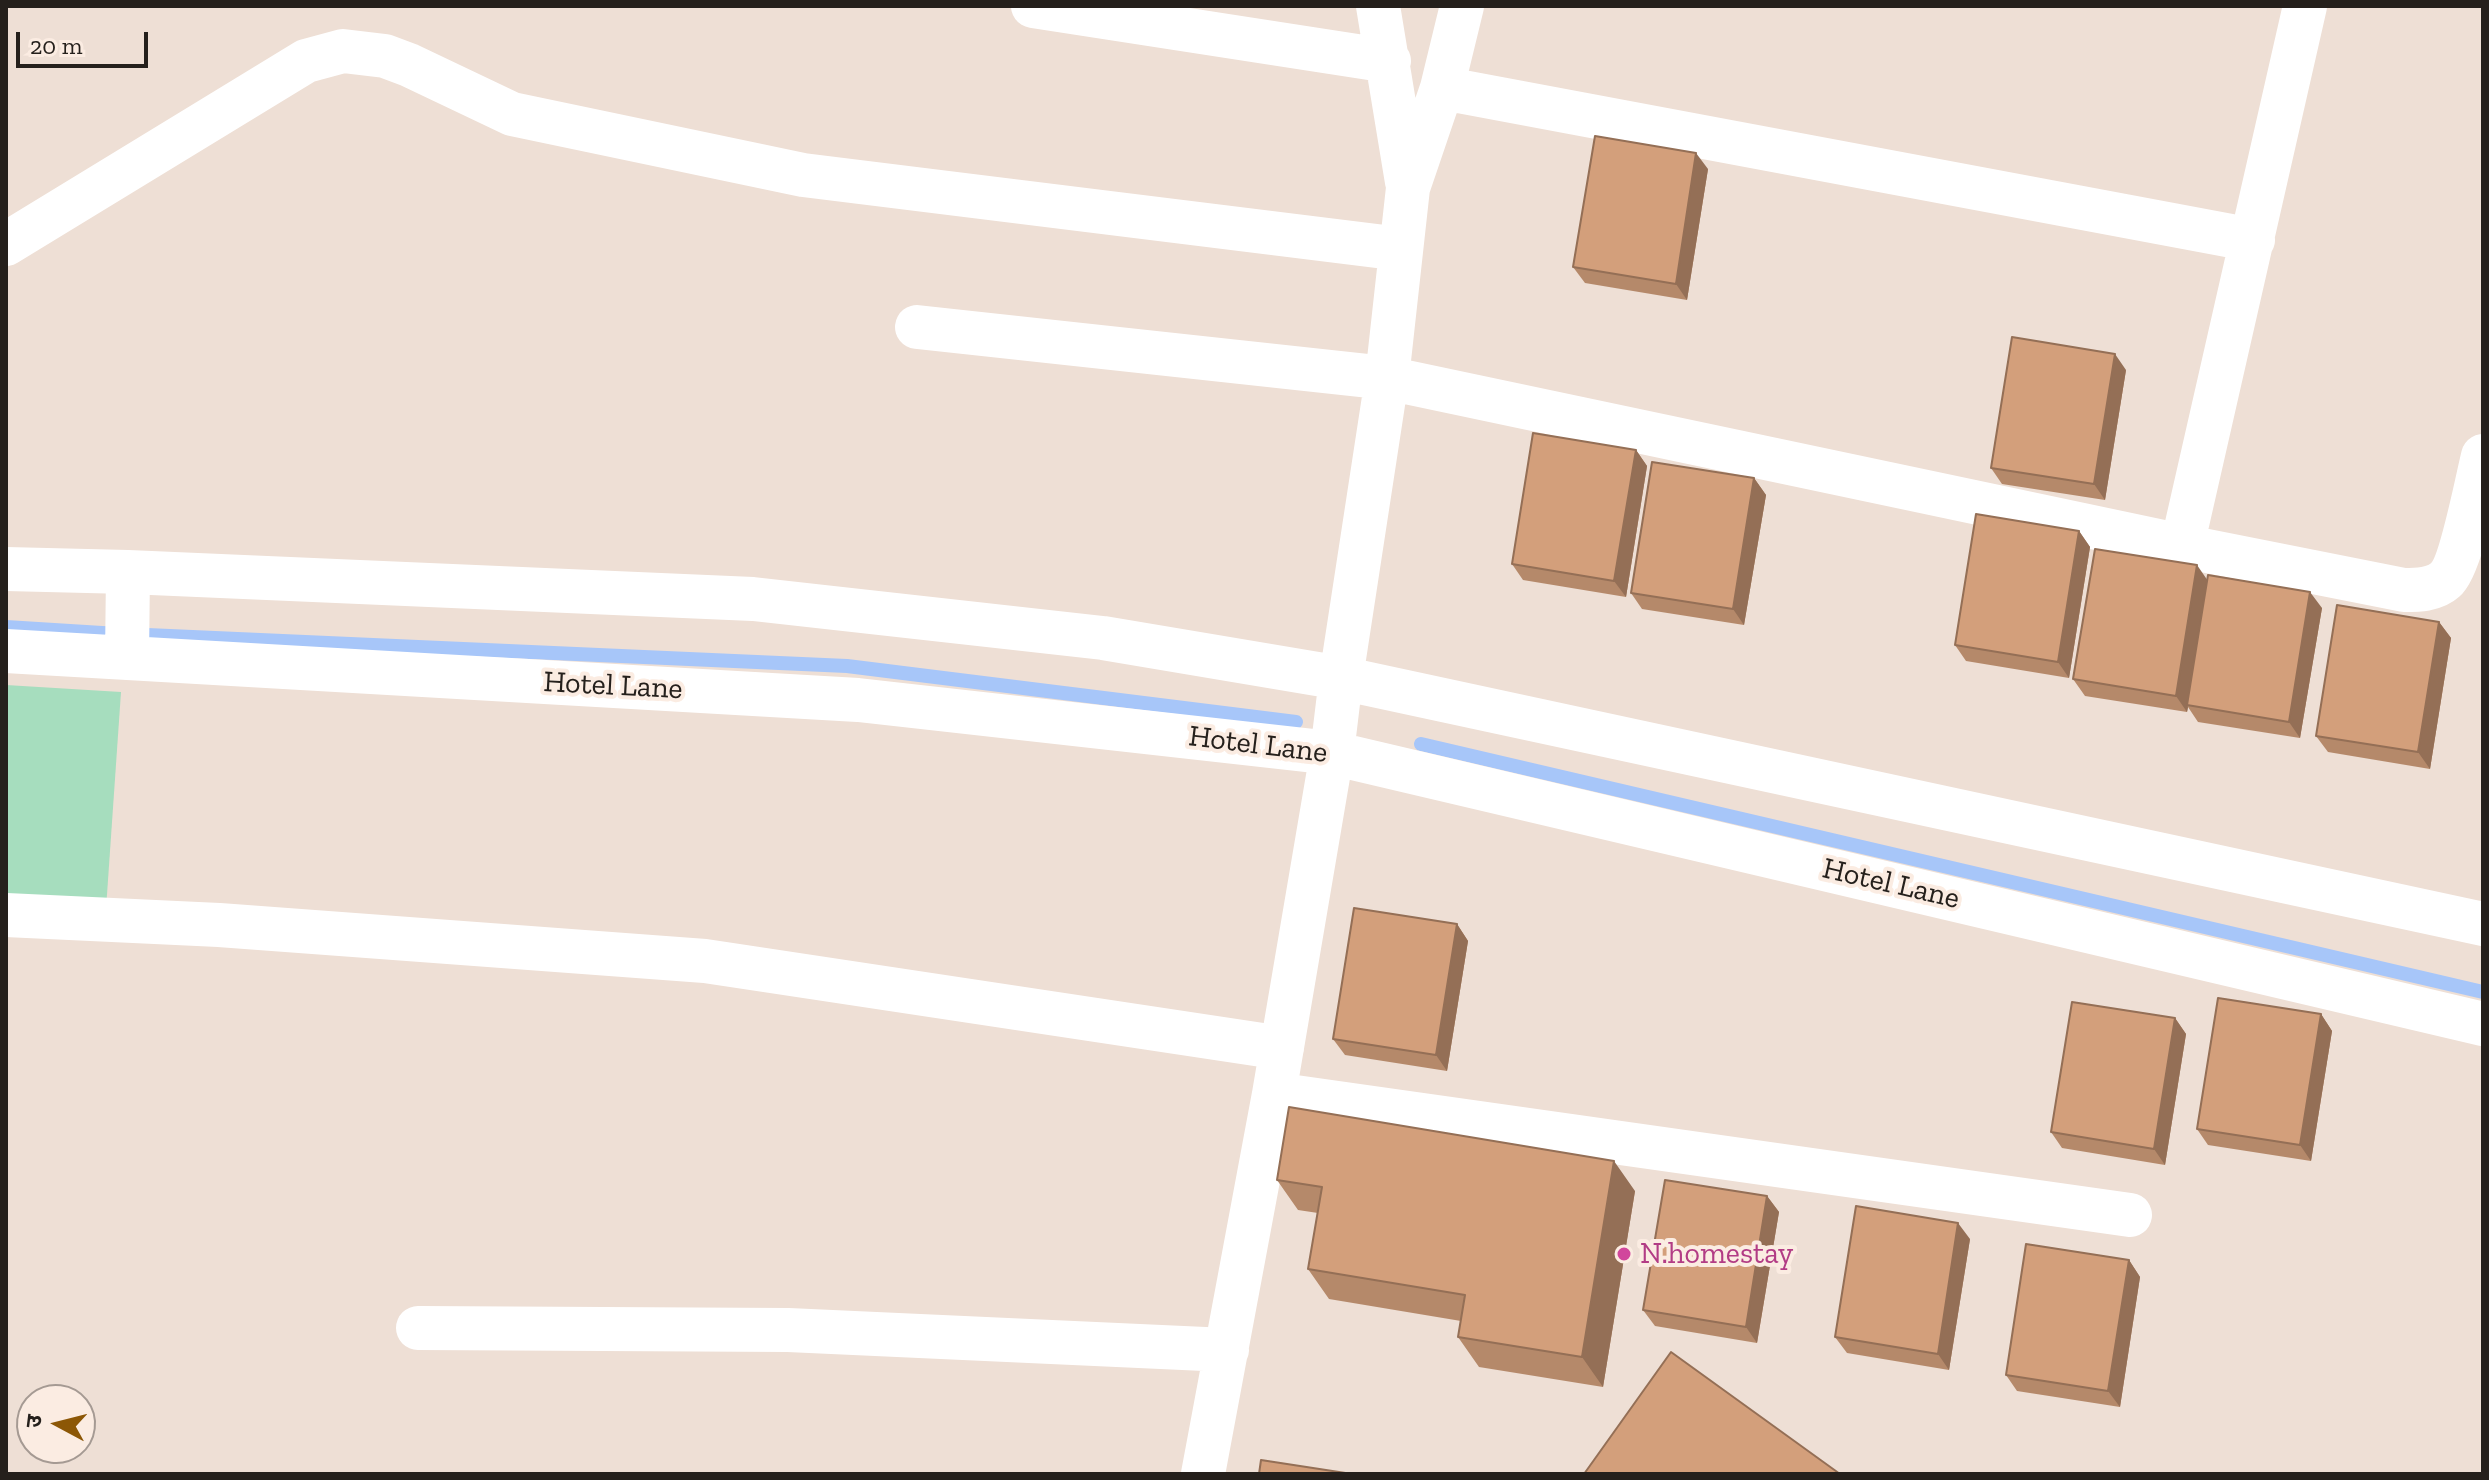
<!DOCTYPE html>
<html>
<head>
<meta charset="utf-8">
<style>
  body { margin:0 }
  #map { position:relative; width:2489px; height:1480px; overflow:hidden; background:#eedfd5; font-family:"Zilla Slab","Noto Sans Devanagari",serif }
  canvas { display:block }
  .frame { position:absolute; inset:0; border:8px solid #25201c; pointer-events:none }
  .north { position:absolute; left:16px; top:1384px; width:80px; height:80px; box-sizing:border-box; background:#fbece2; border:2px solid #a59a93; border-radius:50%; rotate:277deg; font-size:22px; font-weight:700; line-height:32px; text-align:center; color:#25201c }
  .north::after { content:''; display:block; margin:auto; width:28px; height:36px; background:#8c5706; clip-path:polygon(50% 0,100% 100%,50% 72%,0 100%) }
  .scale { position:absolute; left:16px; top:32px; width:132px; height:36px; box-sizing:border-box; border:4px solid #25201c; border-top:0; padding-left:10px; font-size:24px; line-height:28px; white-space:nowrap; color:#25201c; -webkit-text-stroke:6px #fbece2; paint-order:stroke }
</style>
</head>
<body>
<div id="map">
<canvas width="2489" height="1480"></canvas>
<div class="frame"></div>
<div class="north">उ</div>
<div class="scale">20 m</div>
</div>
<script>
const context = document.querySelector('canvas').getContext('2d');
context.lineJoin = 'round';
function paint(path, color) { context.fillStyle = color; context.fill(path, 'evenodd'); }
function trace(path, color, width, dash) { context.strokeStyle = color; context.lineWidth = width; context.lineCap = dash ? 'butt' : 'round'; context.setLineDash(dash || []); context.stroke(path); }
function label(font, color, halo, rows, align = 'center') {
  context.font = font + ' "Zilla Slab",serif'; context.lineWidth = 8; context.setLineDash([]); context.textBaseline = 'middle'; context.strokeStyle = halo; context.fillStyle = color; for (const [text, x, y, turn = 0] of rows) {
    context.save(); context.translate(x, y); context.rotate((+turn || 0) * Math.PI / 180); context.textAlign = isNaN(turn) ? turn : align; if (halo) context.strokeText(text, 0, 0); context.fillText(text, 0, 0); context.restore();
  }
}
const green = new Path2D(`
  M6,685L121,692L106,909L6,902Z`);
const stream = new Path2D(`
  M6,627L102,633L847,666L1296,722
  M1421,744L2483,992`);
const minor = new Path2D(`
  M1033,6L1389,61
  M1378,6L1407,182
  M1442,88L2253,240
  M6,244L306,61L343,51L385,56L409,65L512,114L803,175L1401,249
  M917,327L1387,378L2182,546L2404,590C2418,590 2434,590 2445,580C2461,567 2477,480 2483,456
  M2182,546L2305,6
  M6,569L128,572L753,599L1103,638L1341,678L2483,924
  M6,651L858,700L1332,753L2483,1024
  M127,658L128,572
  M6,915L219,925L705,961L1282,1048
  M1274,1094L2130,1215
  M418,1328L788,1330L1227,1350
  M1203,1474L1274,1094L1332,753L1341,678L1387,378L1408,188L1442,88L1462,6`);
const wall = new Path2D(`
  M1708,169L1687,300L1585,283L1573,267Z
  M2126,370L2105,500L2002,484L1991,468Z
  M1636,450L1647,466L1626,597L1523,580L1512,564Z
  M1754,478L1766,495L1744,625L1642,609L1631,593Z
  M2079,531L2090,547L2069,678L1966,661L1955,645Z
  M2207,579L2322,608L2300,738L2198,722L2188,707L2187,712L2085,696L2073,679Z
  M2439,622L2451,638L2430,769L2328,752L2316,736Z
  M1457,924L1468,941L1447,1071L1345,1055L1333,1039Z
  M2321,1014L2332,1031L2311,1161L2208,1145L2197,1129Z
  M2175,1018L2186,1034L2165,1165L2062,1148L2051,1132Z
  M1277,1180L1635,1191L1603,1387L1479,1367L1458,1337L1461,1321L1329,1299L1308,1269L1318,1213L1298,1210Z
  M1767,1196L1779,1212L1757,1343L1655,1326L1643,1310Z
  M1970,1239L1949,1370L1847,1353L1835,1337Z
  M2129,1260L2140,1277L2120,1407L2017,1391L2006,1375Z`);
const shadedWall = new Path2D(`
  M1696,153L1708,169L1687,300L1676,284Z
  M2115,354L2126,370L2105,500L2094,484Z
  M1636,450L1647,466L1626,597L1614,581Z
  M1754,478L1766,495L1744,625L1733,609Z
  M2079,531L2090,547L2069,678L2058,662Z
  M2197,565L2208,581L2187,705L2188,707L2187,712L2176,696Z
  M2310,592L2322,608L2300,738L2289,722Z
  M2439,622L2451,638L2430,769L2418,752Z
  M1457,924L1468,941L1447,1071L1436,1055Z
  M2321,1014L2332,1031L2311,1161L2300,1145Z
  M2175,1018L2186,1034L2165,1165L2154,1149Z
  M1614,1161L1635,1191L1603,1387L1582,1357Z
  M1767,1196L1779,1212L1757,1343L1746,1327Z
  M1958,1223L1970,1239L1949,1370L1938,1354Z
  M2129,1260L2140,1277L2120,1407L2108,1391Z`);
const building = new Path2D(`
  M1595,136L1696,153L1676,284L1573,267Z
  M2012,337L2115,354L2094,484L1991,468Z
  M1533,433L1636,450L1614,581L1512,564Z
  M1652,462L1754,478L1733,609L1631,593Z
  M1976,514L2079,531L2058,662L1955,645Z
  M2095,549L2197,565L2176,696L2073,679Z
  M2208,575L2310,592L2289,722L2187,705Z
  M2337,605L2439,622L2418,752L2316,736Z
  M1354,908L1457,924L1436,1055L1333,1039Z
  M2218,998L2321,1014L2300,1145L2197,1129Z
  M2072,1002L2175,1018L2154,1149L2051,1132Z
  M1289,1107L1614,1161L1582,1357L1458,1337L1465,1295L1308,1269L1322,1187L1277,1180Z
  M1665,1180L1767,1196L1746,1327L1643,1310Z
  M1856,1206L1958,1223L1938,1354L1835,1337Z
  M2026,1244L2129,1260L2108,1391L2006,1375Z
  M1671,1352L1840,1474H1584Z
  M1261,1460L1352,1474H1259Z`);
const markers = [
  [1624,1254,8,"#d1479c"]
];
const streetNames = [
  ["Hotel Lane",613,686,3],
  ["Hotel Lane",1258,745,7],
  ["Hotel Lane",1891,884,13]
];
const hotelNames = [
  ["N.homestay",1640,1254]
];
paint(green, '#a6ddbe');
trace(stream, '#a7c6f9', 14);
trace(minor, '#fff', 44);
paint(wall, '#b5896a');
paint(shadedWall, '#946f56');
paint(building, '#d39f7b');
trace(building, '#946f56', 2);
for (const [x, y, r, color] of markers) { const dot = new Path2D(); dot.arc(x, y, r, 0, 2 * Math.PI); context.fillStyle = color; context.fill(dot); trace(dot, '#fbece2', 3); }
label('30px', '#25201c', '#fbece2', streetNames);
label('30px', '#b23c85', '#fbece2', hotelNames, 'left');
</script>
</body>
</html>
